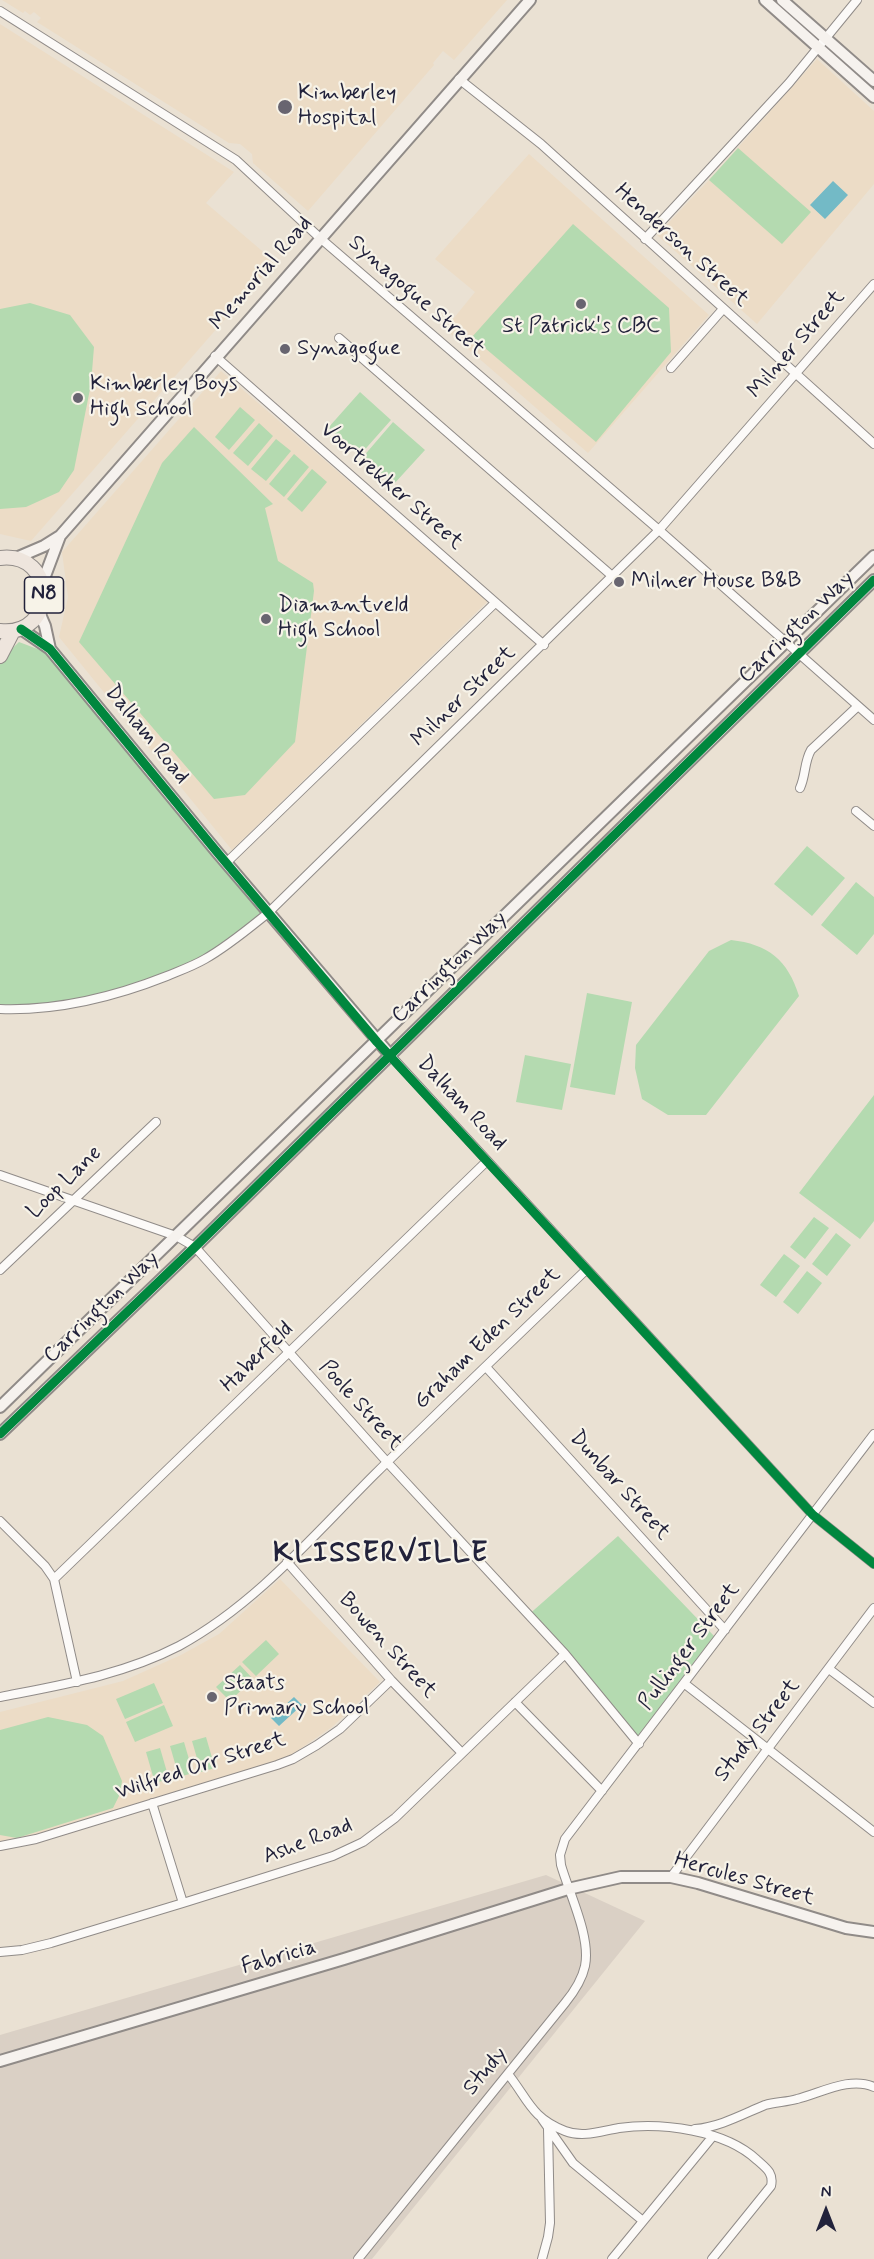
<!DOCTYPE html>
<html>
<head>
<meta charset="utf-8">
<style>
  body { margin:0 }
  #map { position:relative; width:874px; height:2259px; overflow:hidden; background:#eae1d3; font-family:Mynerve,sans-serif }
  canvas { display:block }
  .north { position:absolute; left:796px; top:2181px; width:60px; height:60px; -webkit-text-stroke:4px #f7f3e8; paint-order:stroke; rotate:0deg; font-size:16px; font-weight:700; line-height:24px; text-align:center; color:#22223b }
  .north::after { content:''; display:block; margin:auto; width:21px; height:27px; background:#22223b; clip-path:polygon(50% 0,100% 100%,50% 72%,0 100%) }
</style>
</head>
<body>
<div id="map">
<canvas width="874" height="2259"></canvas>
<div class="north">N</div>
</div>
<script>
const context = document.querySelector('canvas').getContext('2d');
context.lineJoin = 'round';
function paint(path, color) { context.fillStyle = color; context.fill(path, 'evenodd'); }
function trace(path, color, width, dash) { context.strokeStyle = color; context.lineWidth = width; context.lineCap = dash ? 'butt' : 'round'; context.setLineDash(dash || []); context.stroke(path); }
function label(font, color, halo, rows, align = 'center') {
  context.font = font + ' Mynerve,sans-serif'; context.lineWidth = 4.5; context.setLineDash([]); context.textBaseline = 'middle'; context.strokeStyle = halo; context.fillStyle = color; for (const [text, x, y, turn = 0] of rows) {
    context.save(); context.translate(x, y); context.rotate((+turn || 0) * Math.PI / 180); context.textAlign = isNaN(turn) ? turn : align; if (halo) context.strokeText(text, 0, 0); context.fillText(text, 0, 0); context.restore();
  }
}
const built = new Path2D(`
  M2,0H507L454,60L443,51L433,63L434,65L308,211L253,163L252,154L240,144L229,143L37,22L41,18L34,12L30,15L25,11L23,13Z
  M0,24L234,172L206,203L275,262L31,541L0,534Z
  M817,59L874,111V184L757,324L657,235L709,180Z
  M529,154L709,315L588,453L445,329L475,292L435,259Z
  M221,371L488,601L232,850L59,637L68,597L62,552Z
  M280,1579L380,1682L332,1727L275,1766L10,1842L0,1843V1712L123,1681L181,1655L219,1634Z`);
const industrial = new Path2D(`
  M546,1875L645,1921L372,2259H0V2035Z`);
const green = new Path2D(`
  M738,148L811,212L782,244L709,180Z
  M573,224L669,308L671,352L596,442L472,337Z
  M30,303L70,315L94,347L91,384L74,470L59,492L26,507L0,509V309Z
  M360,392L391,420L360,455L328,428Z
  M240,407L255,420L229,450L215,437Z
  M393,422L425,450L393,485L362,458Z
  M259,423L273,436L248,466L233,453Z
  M194,427L273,504L265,508L278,561L313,583L314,591L295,742L245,795L214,799L79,642L162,463Z
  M276,439L291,451L266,481L251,469Z
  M294,454L309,467L284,497L269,484Z
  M312,469L327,482L302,512L287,499Z
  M19,642L48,653L267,913L203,961L88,1002L0,1007V660Z
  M807,846L845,878L812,916L774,884Z
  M856,882L874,897V934L857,955L821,925Z
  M731,940C768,944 788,960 799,996L706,1115H668L642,1099L635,1068L636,1045L709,951Z
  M587,993L632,1002L615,1095L570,1087Z
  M525,1055L571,1064L562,1110L516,1102Z
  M874,1095V1221L860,1239L799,1193Z
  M814,1217L829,1228L805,1259L790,1247Z
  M836,1233L851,1245L827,1276L812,1264Z
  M784,1254L800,1266L776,1297L760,1285Z
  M807,1271L822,1283L798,1314L783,1302Z
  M618,1536L714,1636L638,1736L526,1617Z
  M266,1640L279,1654L256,1676L242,1662Z
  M240,1665L253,1679L230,1701L216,1687Z
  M154,1683L163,1703L125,1719L116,1699Z
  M164,1705L173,1726L135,1742L126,1722Z
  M48,1717L87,1725L103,1736L122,1781L120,1794L113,1808L17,1838L0,1835V1730Z
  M206,1737L215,1768L201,1772L192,1741Z
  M184,1742L193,1773L179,1777L170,1746Z
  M160,1748L169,1779L155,1783L146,1752Z`);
const water = new Path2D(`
  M833,181L848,195L825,219L810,205Z
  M294,1697L302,1705L279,1726L271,1718Z`);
const street = new Path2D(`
  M0,11L236,160L320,238L659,530L874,720
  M459,79L541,144L874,444
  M645,239L789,83L857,0
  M339,338L611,575
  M215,356L544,645
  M671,368L723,309
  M800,788C806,775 804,762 811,750L858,706
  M856,811L874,826
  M226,863L495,603
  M0,1009C57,1011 114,997 167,976C179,971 193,966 205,959C228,946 248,929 268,913L659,530L874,284
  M390,1055L813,1515L874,1564
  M0,1175L176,1236L195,1247L387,1462L565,1654L639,1744
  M0,1270L156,1122
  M486,1367L725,1630
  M0,1521L45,1566L54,1579L77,1682
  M287,1562L391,1680L462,1753
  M54,1579L487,1161
  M829,1669L874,1703
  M685,1684L874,1832
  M0,1697C61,1685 123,1675 179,1646C255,1605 314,1535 374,1475C444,1406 515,1338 586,1270
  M515,1702L602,1791
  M152,1803L183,1903
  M0,1846L36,1839L277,1765L293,1759L317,1745L340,1729L391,1680
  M671,1877L874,1608
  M0,1952L22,1950L51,1943L183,1903L333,1856L363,1842L395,1818L565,1654
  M508,2074C528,2099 531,2118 565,2131C583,2138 601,2131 619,2128C662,2122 725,2130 757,2160C766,2168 774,2173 771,2186L712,2259
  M542,2119L573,2163L643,2221
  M695,2129C720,2127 743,2114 765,2105C775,2102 787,2102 797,2099C821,2093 850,2076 874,2087
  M358,2259L565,2003C574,1992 582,1980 585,1966C591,1937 569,1893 561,1865L560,1855L565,1839L874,1434
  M542,2259L548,2237L550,2223L548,2129
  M612,2259L713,2136`);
const secondary = new Path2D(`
  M765,0L874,97
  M782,0L874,81
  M16,558L44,546L60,536
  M42,584L60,536L530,0
  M39,612L45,626L50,649
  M21,629L50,649L217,852L390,1055
  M0,1407L874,556
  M0,1434L195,1247L874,580
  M0,2061L344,1959L568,1889L621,1877H671L698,1883L846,1928L874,1932`);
const highway = new Path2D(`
  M0,558C57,551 58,637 0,631
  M0,656L13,631`);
const cycleway = new Path2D(`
  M21,629L50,649L217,852L377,1042L813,1515L874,1564
  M0,1434L195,1247L874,580`);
const markers = [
  [285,107,8,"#686570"],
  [581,304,6,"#686570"],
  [285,349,6,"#686570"],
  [78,398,6,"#686570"],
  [619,582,6,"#686570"],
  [266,619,6,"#686570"],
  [212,1697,6,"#686570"]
];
const shields = [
  [44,595,39]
];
const shieldNames = [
  ["N8",44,595]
];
const poiNames = [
  ["Kimberley",298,94],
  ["Hospital",298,119],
  ["St Patrick's CBC",581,327,"center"],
  ["Synagogue",297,349],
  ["Kimberley Boys",90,385],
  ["High School",90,410],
  ["Milner House B&B",631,582],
  ["Diamantveld",278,606],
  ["High School",278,631],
  ["Staats",224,1684],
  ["Primary School",224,1709]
];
const streetNames = [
  ["Henderson Street",681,246,42],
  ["Memorial Road",262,274,-49],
  ["Synagogue Street",416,297,41],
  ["Milner Street",797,345,-49],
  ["Voortrekker Street",391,487,41],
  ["Carrington Way",797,628,-44],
  ["Milner Street",464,697,-44],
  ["Dalham Road",146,735,51],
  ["Carrington Way",450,968,-44],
  ["Dalham Road",461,1104,47],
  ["Loop Lane",65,1183,-44],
  ["Carrington Way",102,1308,-44],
  ["Graham Eden Street",488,1339,-44],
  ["Haberfeld",258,1358,-44],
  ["Poole Street",360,1406,48],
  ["Dunbar Street",619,1486,48],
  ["Bowen Street",387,1646,48],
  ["Pullinger Street",690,1647,-53],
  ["Study Street",758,1731,-52],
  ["Wilfred Orr Street",201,1767,-18],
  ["Ashe Road",308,1842,-21],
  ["Hercules Street",744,1880,16],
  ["Fabricia",279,1958,-16],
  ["Study",486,2072,-50]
];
const districtNames = [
  ["KLISSERVILLE",381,1555]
];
paint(built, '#ecdcc6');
paint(industrial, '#dad0c5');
paint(green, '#b4dab0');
paint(water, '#73bac6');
trace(street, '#908b88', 10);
trace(secondary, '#908b88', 14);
trace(highway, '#908b88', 16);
trace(street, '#fcfaf8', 8);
trace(secondary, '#f6f2ee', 10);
trace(highway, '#eee5dd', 14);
trace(cycleway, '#00873e', 9);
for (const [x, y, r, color] of markers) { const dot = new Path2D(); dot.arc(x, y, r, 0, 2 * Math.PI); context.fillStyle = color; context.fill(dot); trace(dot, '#f7f3e8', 2); }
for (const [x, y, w] of shields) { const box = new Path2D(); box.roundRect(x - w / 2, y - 18, w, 36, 4.5); context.fillStyle = '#f7f3e8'; context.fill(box); trace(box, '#22223b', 1.5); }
label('bold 21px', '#22223b', null, shieldNames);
label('22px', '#22223b', '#f7f3e8', poiNames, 'left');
label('22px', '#22223b', '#f7f3e8', streetNames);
context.letterSpacing = '1.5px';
label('bold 28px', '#22223b', '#f7f3e8', districtNames);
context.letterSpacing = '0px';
</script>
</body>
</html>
